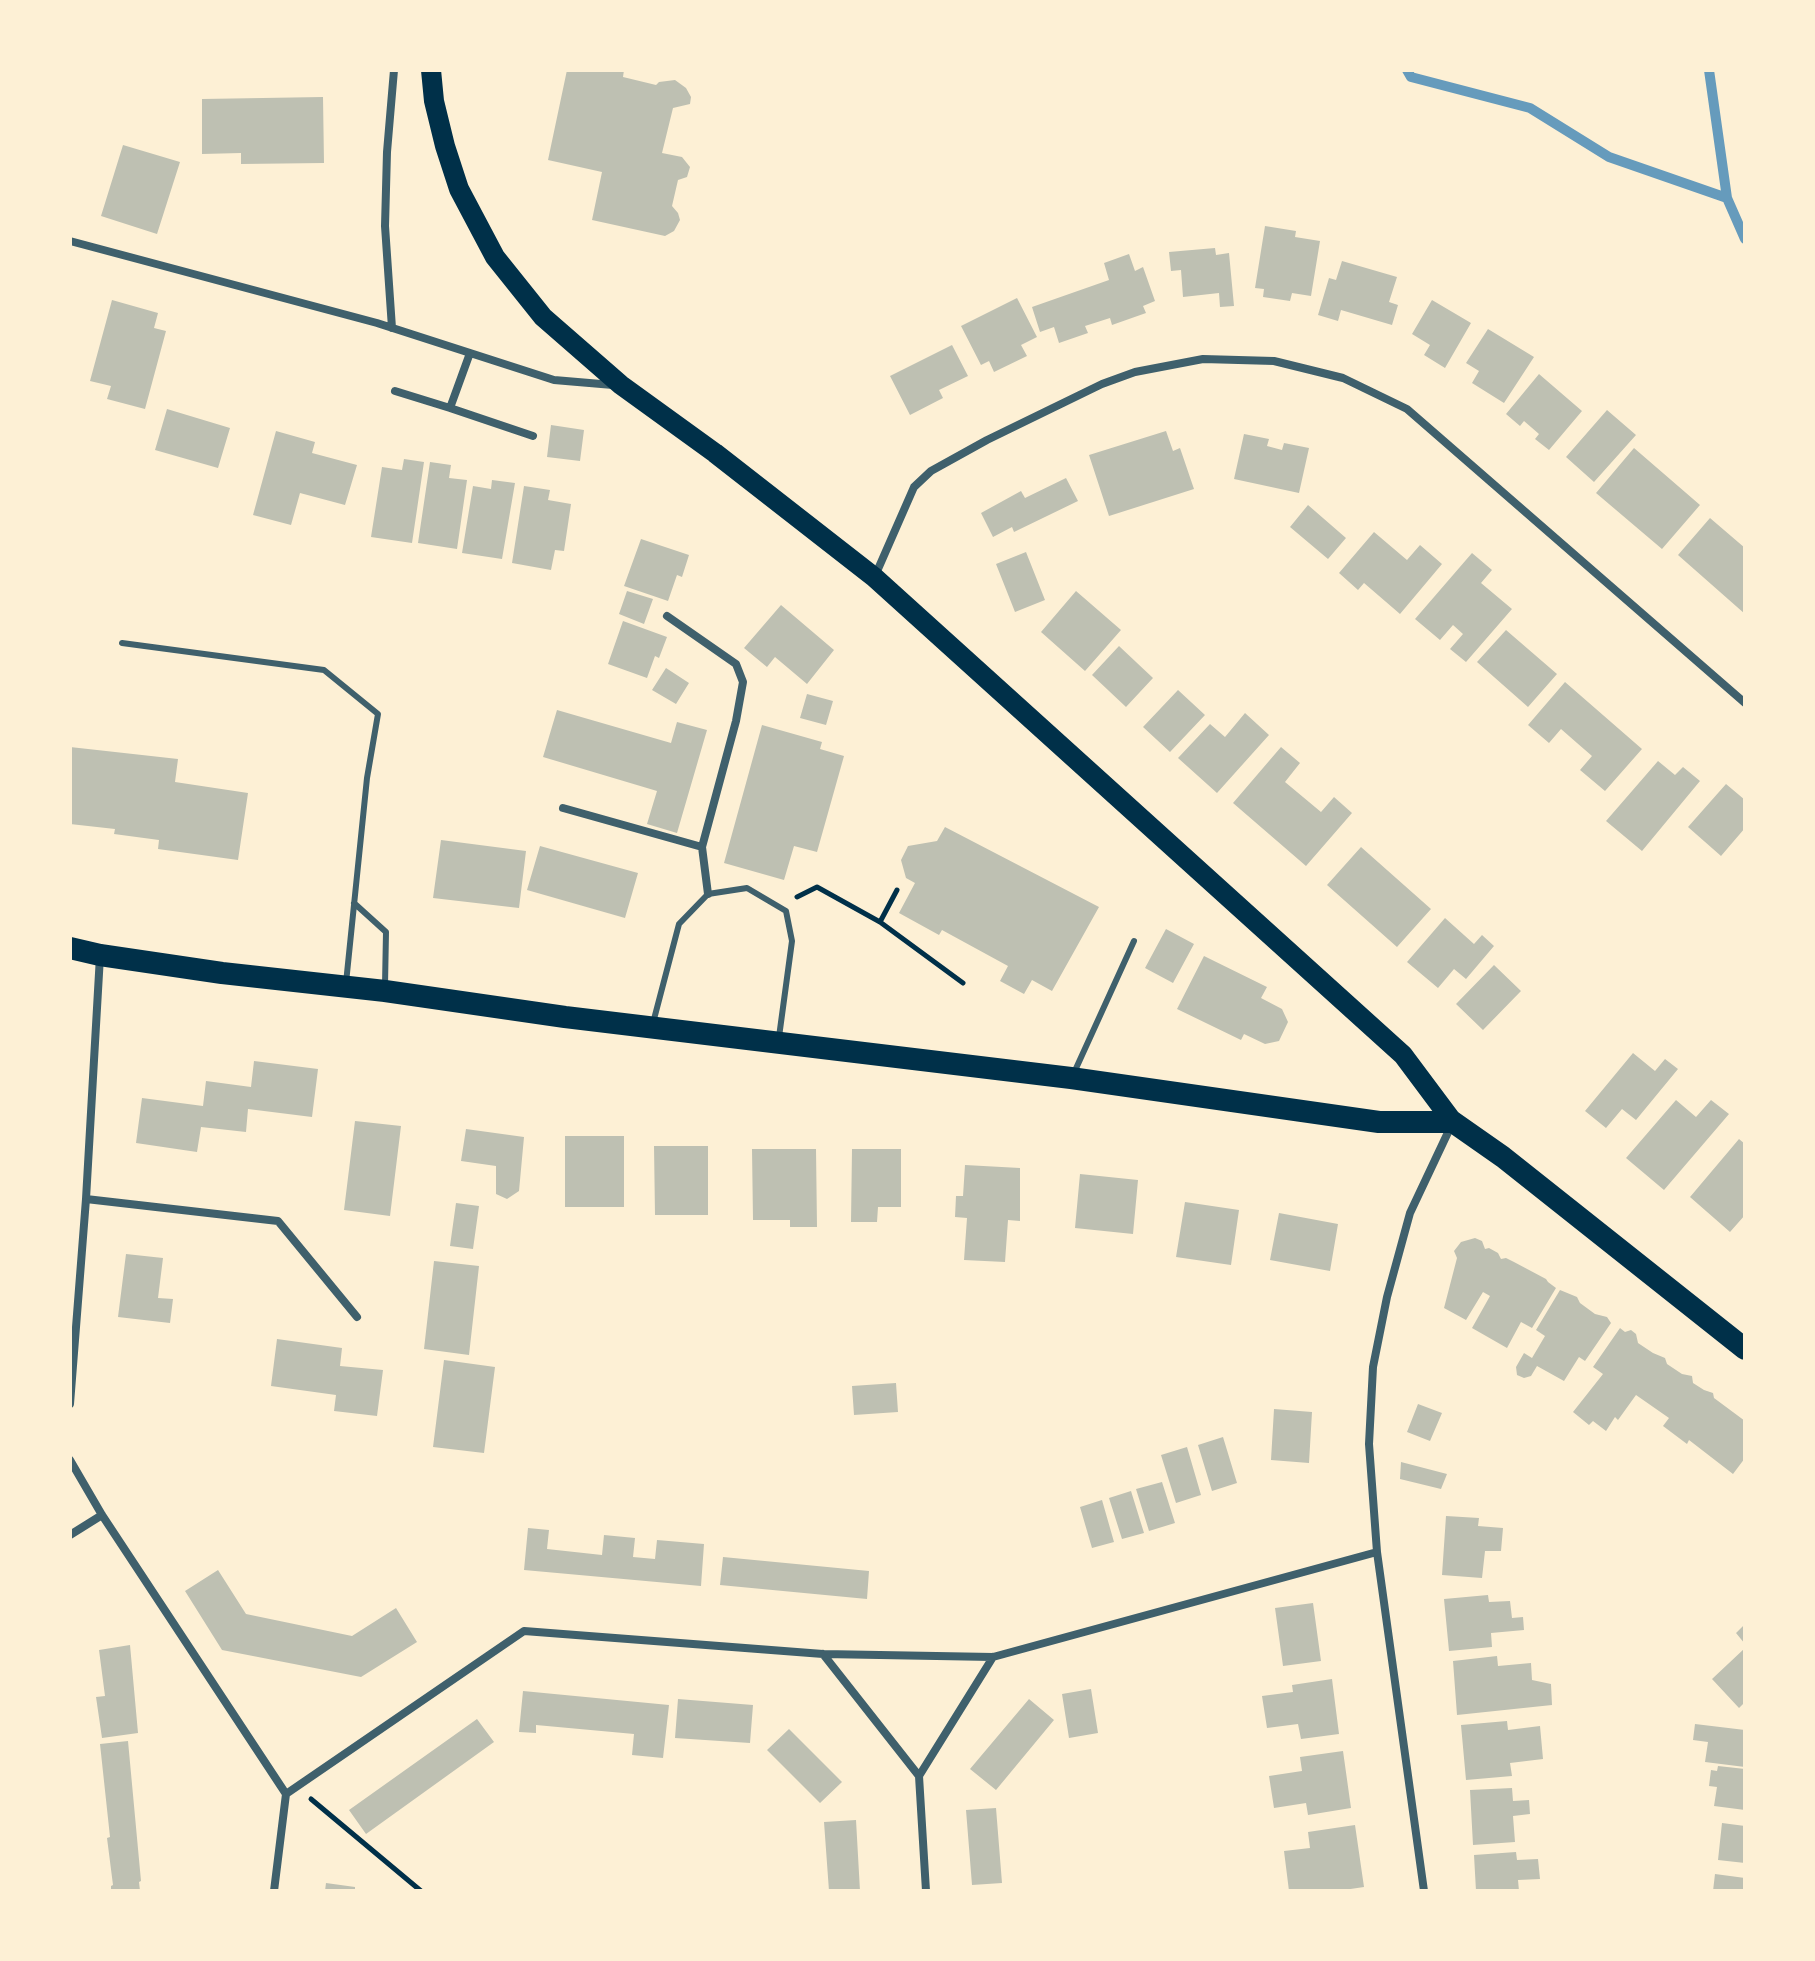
<!DOCTYPE html>
<style>
body{margin:0}
#map{position:relative;width:1815px;height:1961px;overflow:hidden;background:#fdf0d5;font-family:"Crimson Pro",serif}
canvas{display:block}
.frame{position:absolute;inset:0;border:72px solid #fdf0d5;pointer-events:none}
</style>
<div id="map">
<canvas width="1815" height="1961"></canvas>
<div class="frame"></div>
</div>
<script>
const ctx = document.querySelector('canvas').getContext('2d');
ctx.lineJoin = 'round';
function poly(rows) {
  const path = new Path2D();
  for (const r of rows) {
    path.moveTo(r[0], r[1]);
    for (let i = 2; i < r.length; i += 2) path.lineTo(r[i], r[i + 1]);
  }
  return path;
}
function stroke(path, color, width, dash) {
  ctx.strokeStyle = color;
  ctx.lineWidth = width;
  ctx.lineCap = dash ? 'butt' : 'round';
  ctx.setLineDash(dash || []);
  ctx.stroke(path);
}
function fillPath(path, color) {
  ctx.fillStyle = color;
  ctx.fill(path, 'evenodd');
}
stroke(poly([
 [1407,70,1411,77,1530,108,1609,157,1727,198,1745,239],
 [1709,70,1727,198]
]), '#669bbc', 10);
fillPath(poly([
 [567,70,624,70,623,77,656,85,659,82,675,80,686,88,691,97,690,104,673,108,662,153,682,157,690,167,687,177,678,180,672,206,678,213,680,220,674,231,665,236,592,220,602,172,548,160],
 [323,97,324,163,241,164,241,153,202,154,202,99],
 [123,145,180,162,157,234,101,216],
 [1265,226,1296,231,1295,237,1320,241,1311,296,1292,293,1290,301,1263,297,1264,289,1255,288],
 [1215,248,1216,255,1229,253,1234,306,1220,307,1219,293,1183,297,1181,270,1171,271,1169,252],
 [1129,254,1135,271,1143,267,1155,301,1143,306,1146,313,1112,325,1110,318,1085,326,1088,333,1059,343,1054,327,1040,332,1032,307,1109,280,1104,263],
 [1342,261,1397,277,1389,302,1398,305,1392,325,1341,310,1338,321,1318,315,1329,278,1336,280],
 [1017,298,1037,337,1021,345,1027,356,994,372,989,361,981,365,961,326],
 [112,300,158,313,154,328,166,331,145,409,107,399,111,386,90,381],
 [1432,300,1471,323,1445,368,1424,355,1430,345,1412,334],
 [1488,329,1534,357,1504,403,1472,383,1479,371,1466,363],
 [952,345,968,376,939,390,943,398,910,415,890,376],
 [1539,374,1582,411,1549,450,1535,439,1539,434,1524,421,1520,426,1506,414],
 [167,409,230,428,218,468,155,450],
 [1607,410,1636,435,1594,482,1566,457],
 [551,425,584,430,580,461,547,457],
 [276,431,315,442,312,453,357,465,345,505,300,493,291,525,253,515],
 [1166,431,1173,451,1180,448,1194,489,1109,516,1089,455],
 [1244,434,1269,439,1267,446,1282,450,1284,443,1309,448,1299,493,1234,479],
 [1634,448,1700,505,1662,549,1596,493],
 [404,459,424,462,412,543,371,537,382,467,402,470],
 [430,462,451,465,449,478,467,480,457,549,418,543],
 [1066,478,1078,501,1014,532,1012,527,993,537,981,513,1021,491,1025,498],
 [492,480,515,483,502,559,462,553,473,486,491,489],
 [524,486,550,490,548,500,571,504,564,551,555,550,551,570,512,563],
 [1308,505,1346,538,1328,559,1290,527],
 [1710,518,1745,548,1745,614,1678,555],
 [1374,532,1407,560,1420,545,1442,564,1400,614,1364,583,1358,590,1339,573],
 [641,539,689,555,682,577,677,575,668,601,624,586],
 [1026,552,1045,600,1015,612,996,564],
 [1472,553,1492,570,1481,583,1512,609,1466,662,1450,649,1463,634,1453,625,1440,640,1415,619],
 [627,591,653,599,644,624,619,614],
 [1076,591,1121,630,1085,671,1041,632],
 [781,605,834,650,807,684,775,657,767,667,744,648],
 [623,621,667,637,659,658,655,656,647,678,608,664],
 [1506,630,1557,674,1528,707,1477,662],
 [1119,646,1153,678,1126,707,1092,675],
 [666,668,689,683,676,704,652,690],
 [1565,682,1642,749,1605,791,1580,770,1592,756,1577,743,1561,729,1549,743,1528,725],
 [1178,690,1205,715,1170,752,1143,727],
 [807,694,833,701,826,725,800,718],
 [557,710,671,743,677,722,707,730,677,833,647,824,657,791,543,757],
 [1245,713,1269,735,1217,793,1178,758,1210,724,1225,737],
 [762,725,822,742,820,749,844,756,817,852,794,846,784,880,724,863],
 [70,747,178,759,175,782,248,793,238,860,158,849,159,840,114,834,115,829,70,824],
 [1281,747,1300,763,1285,782,1321,812,1334,797,1352,813,1306,866,1233,803],
 [1658,761,1675,775,1683,767,1700,781,1642,851,1606,821],
 [1726,784,1745,800,1745,828,1721,856,1688,827],
 [945,827,1099,907,1052,991,1032,980,1024,994,1000,981,1008,966,942,930,939,935,899,913,915,883,906,878,901,860,908,846,937,841],
 [441,840,526,851,519,908,433,898],
 [540,846,638,873,625,918,527,890],
 [1361,847,1431,909,1397,947,1327,885],
 [1445,918,1474,944,1482,935,1494,946,1466,979,1454,969,1438,988,1407,962],
 [1166,929,1194,944,1173,983,1145,968],
 [1204,956,1267,987,1261,998,1282,1009,1288,1022,1279,1041,1265,1044,1244,1034,1241,1040,1177,1009],
 [1494,965,1521,991,1483,1030,1456,1004],
 [1633,1053,1655,1071,1665,1059,1678,1069,1636,1120,1622,1109,1606,1128,1585,1111],
 [254,1061,318,1069,312,1117,248,1109,246,1132,201,1127,197,1152,136,1143,142,1098,203,1106,206,1081,251,1087],
 [1676,1100,1696,1117,1711,1100,1729,1114,1664,1190,1626,1158],
 [355,1121,401,1126,390,1216,344,1210],
 [466,1129,524,1137,519,1191,507,1199,496,1194,496,1166,461,1161],
 [565,1136,624,1136,624,1207,565,1207],
 [1739,1139,1745,1144,1745,1215,1730,1232,1690,1197],
 [654,1146,708,1146,708,1215,655,1215],
 [752,1149,816,1149,817,1227,790,1227,790,1220,753,1220],
 [852,1149,901,1149,901,1207,878,1207,877,1222,851,1222],
 [965,1165,1020,1168,1020,1221,1008,1220,1005,1262,964,1260,967,1218,955,1217,956,1196,963,1196],
 [1080,1174,1138,1180,1133,1234,1075,1228],
 [1185,1202,1239,1210,1231,1265,1176,1257],
 [456,1203,479,1206,473,1249,450,1246],
 [1279,1213,1338,1224,1330,1271,1270,1260],
 [1475,1238,1482,1241,1485,1249,1489,1248,1498,1253,1501,1259,1506,1258,1514,1262,1546,1279,1548,1282,1556,1288,1532,1328,1521,1322,1507,1348,1472,1328,1490,1296,1483,1292,1466,1320,1444,1308,1457,1258,1454,1251,1461,1242],
 [126,1254,163,1258,158,1298,173,1299,170,1323,118,1317],
 [434,1261,479,1266,469,1355,424,1349],
 [1560,1290,1577,1297,1580,1303,1595,1314,1607,1317,1611,1323,1585,1361,1579,1357,1564,1381,1537,1366,1531,1376,1524,1378,1517,1375,1516,1367,1524,1353,1532,1358,1545,1336,1536,1330],
 [1620,1328,1625,1332,1631,1330,1636,1334,1638,1343,1653,1353,1665,1358,1667,1364,1682,1374,1692,1376,1693,1383,1704,1390,1713,1393,1714,1398,1745,1421,1745,1458,1733,1474,1689,1440,1687,1444,1663,1426,1669,1418,1636,1395,1618,1420,1615,1417,1606,1431,1593,1421,1589,1425,1573,1412,1603,1374,1593,1367],
 [277,1339,342,1348,340,1366,383,1370,377,1416,334,1411,336,1395,271,1386],
 [444,1360,495,1367,484,1453,433,1447],
 [896,1383,898,1412,854,1415,852,1386],
 [1418,1404,1442,1413,1430,1441,1407,1432],
 [1274,1409,1312,1412,1309,1463,1271,1460],
 [1223,1437,1237,1483,1212,1491,1198,1445],
 [1187,1447,1201,1495,1176,1503,1161,1455],
 [1401,1462,1447,1474,1441,1489,1400,1479],
 [1162,1482,1175,1523,1149,1531,1136,1489],
 [1131,1491,1144,1533,1122,1539,1109,1498],
 [1102,1500,1114,1542,1092,1548,1080,1507],
 [1446,1516,1479,1518,1478,1526,1503,1528,1501,1551,1485,1551,1482,1578,1442,1575],
 [528,1528,549,1530,547,1549,602,1555,604,1535,635,1538,633,1557,655,1559,657,1540,704,1544,701,1586,524,1570],
 [723,1557,869,1571,867,1599,720,1585],
 [218,1570,246,1614,352,1636,396,1608,417,1642,361,1677,222,1650,185,1591],
 [1488,1595,1489,1602,1510,1601,1512,1618,1523,1617,1524,1630,1491,1633,1492,1647,1449,1651,1444,1599],
 [1313,1603,1321,1661,1283,1666,1275,1608],
 [1745,1624,1745,1644,1736,1633],
 [130,1645,138,1733,102,1738,96,1697,105,1696,99,1650],
 [1745,1648,1745,1702,1739,1708,1712,1679],
 [1497,1656,1498,1666,1531,1663,1532,1680,1551,1684,1552,1705,1457,1715,1453,1661],
 [1332,1679,1339,1734,1301,1739,1298,1724,1267,1728,1262,1696,1293,1692,1292,1685],
 [1091,1689,1098,1733,1069,1738,1062,1694],
 [523,1691,669,1705,663,1758,632,1755,634,1734,536,1725,536,1733,519,1732],
 [678,1699,753,1705,750,1743,675,1738],
 [1029,1699,1054,1720,996,1790,970,1769],
 [477,1719,494,1742,366,1834,349,1810],
 [1507,1721,1508,1730,1540,1726,1543,1759,1510,1763,1512,1776,1466,1780,1461,1725],
 [1695,1724,1745,1730,1745,1767,1705,1762,1708,1742,1693,1740],
 [789,1729,842,1782,820,1803,767,1750],
 [128,1741,141,1881,139,1882,140,1891,111,1891,111,1886,113,1885,107,1838,110,1837,100,1744],
 [1343,1751,1351,1808,1308,1815,1306,1803,1274,1808,1269,1776,1302,1771,1300,1757],
 [1718,1766,1745,1769,1745,1810,1714,1806,1717,1787,1709,1786,1711,1770,1717,1771],
 [1512,1788,1513,1801,1529,1800,1530,1814,1513,1816,1515,1842,1473,1845,1470,1790],
 [996,1808,1002,1883,972,1885,966,1810],
 [856,1820,860,1891,829,1891,824,1822],
 [1722,1823,1745,1826,1745,1863,1718,1860],
 [1355,1825,1364,1887,1337,1891,1289,1891,1284,1851,1310,1848,1308,1832],
 [1516,1852,1517,1860,1538,1859,1540,1879,1518,1880,1519,1891,1476,1891,1474,1855],
 [1715,1874,1745,1878,1745,1891,1713,1891],
 [326,1883,355,1887,355,1891,325,1891]
]), '#bec0b2');
stroke(poly([
 [797,897,817,887,880,922,963,983],
 [880,922,897,890],
 [311,1799,421,1891]
]), '#003049', 5);
stroke(poly([
 [122,643,324,670,378,714,367,778,346,983],
 [354,903,386,932,385,985],
 [653,1023,679,924,708,894,747,888,786,911,792,941,779,1037],
 [1073,1075,1134,941]
]), '#3f606c', 6);
stroke(poly([
 [70,241,377,323,554,380,613,385],
 [392,328,385,226,387,152,394,70],
 [470,353,450,408,533,436],
 [395,391,450,408],
 [875,576,914,487,931,471,987,440,1102,384,1135,372,1203,359,1274,361,1343,378,1407,409,1745,703],
 [667,616,736,664,743,682,736,721,702,847,708,894],
 [563,808,702,847],
 [86,1199,278,1221,357,1317],
 [70,1404,86,1199,100,956],
 [70,1460,102,1515,286,1794,274,1891],
 [70,1535,102,1515],
 [823,1654,919,1776],
 [286,1794,524,1631,823,1654,993,1657,1377,1552],
 [926,1891,919,1776,993,1657],
 [1424,1891,1377,1552,1369,1444,1373,1367,1387,1297,1410,1213,1451,1126]
]), '#3f606c', 8);
stroke(poly([
 [431,70,434,101,445,146,459,189,495,257,543,317,621,385,715,453,874,577,1403,1055,1453,1122]
]), '#003049', 20);
stroke(poly([
 [70,948,100,955,222,973,385,991,565,1017,1071,1078,1379,1122,1453,1122,1503,1157,1745,1349]
]), '#003049', 22);
</script>
